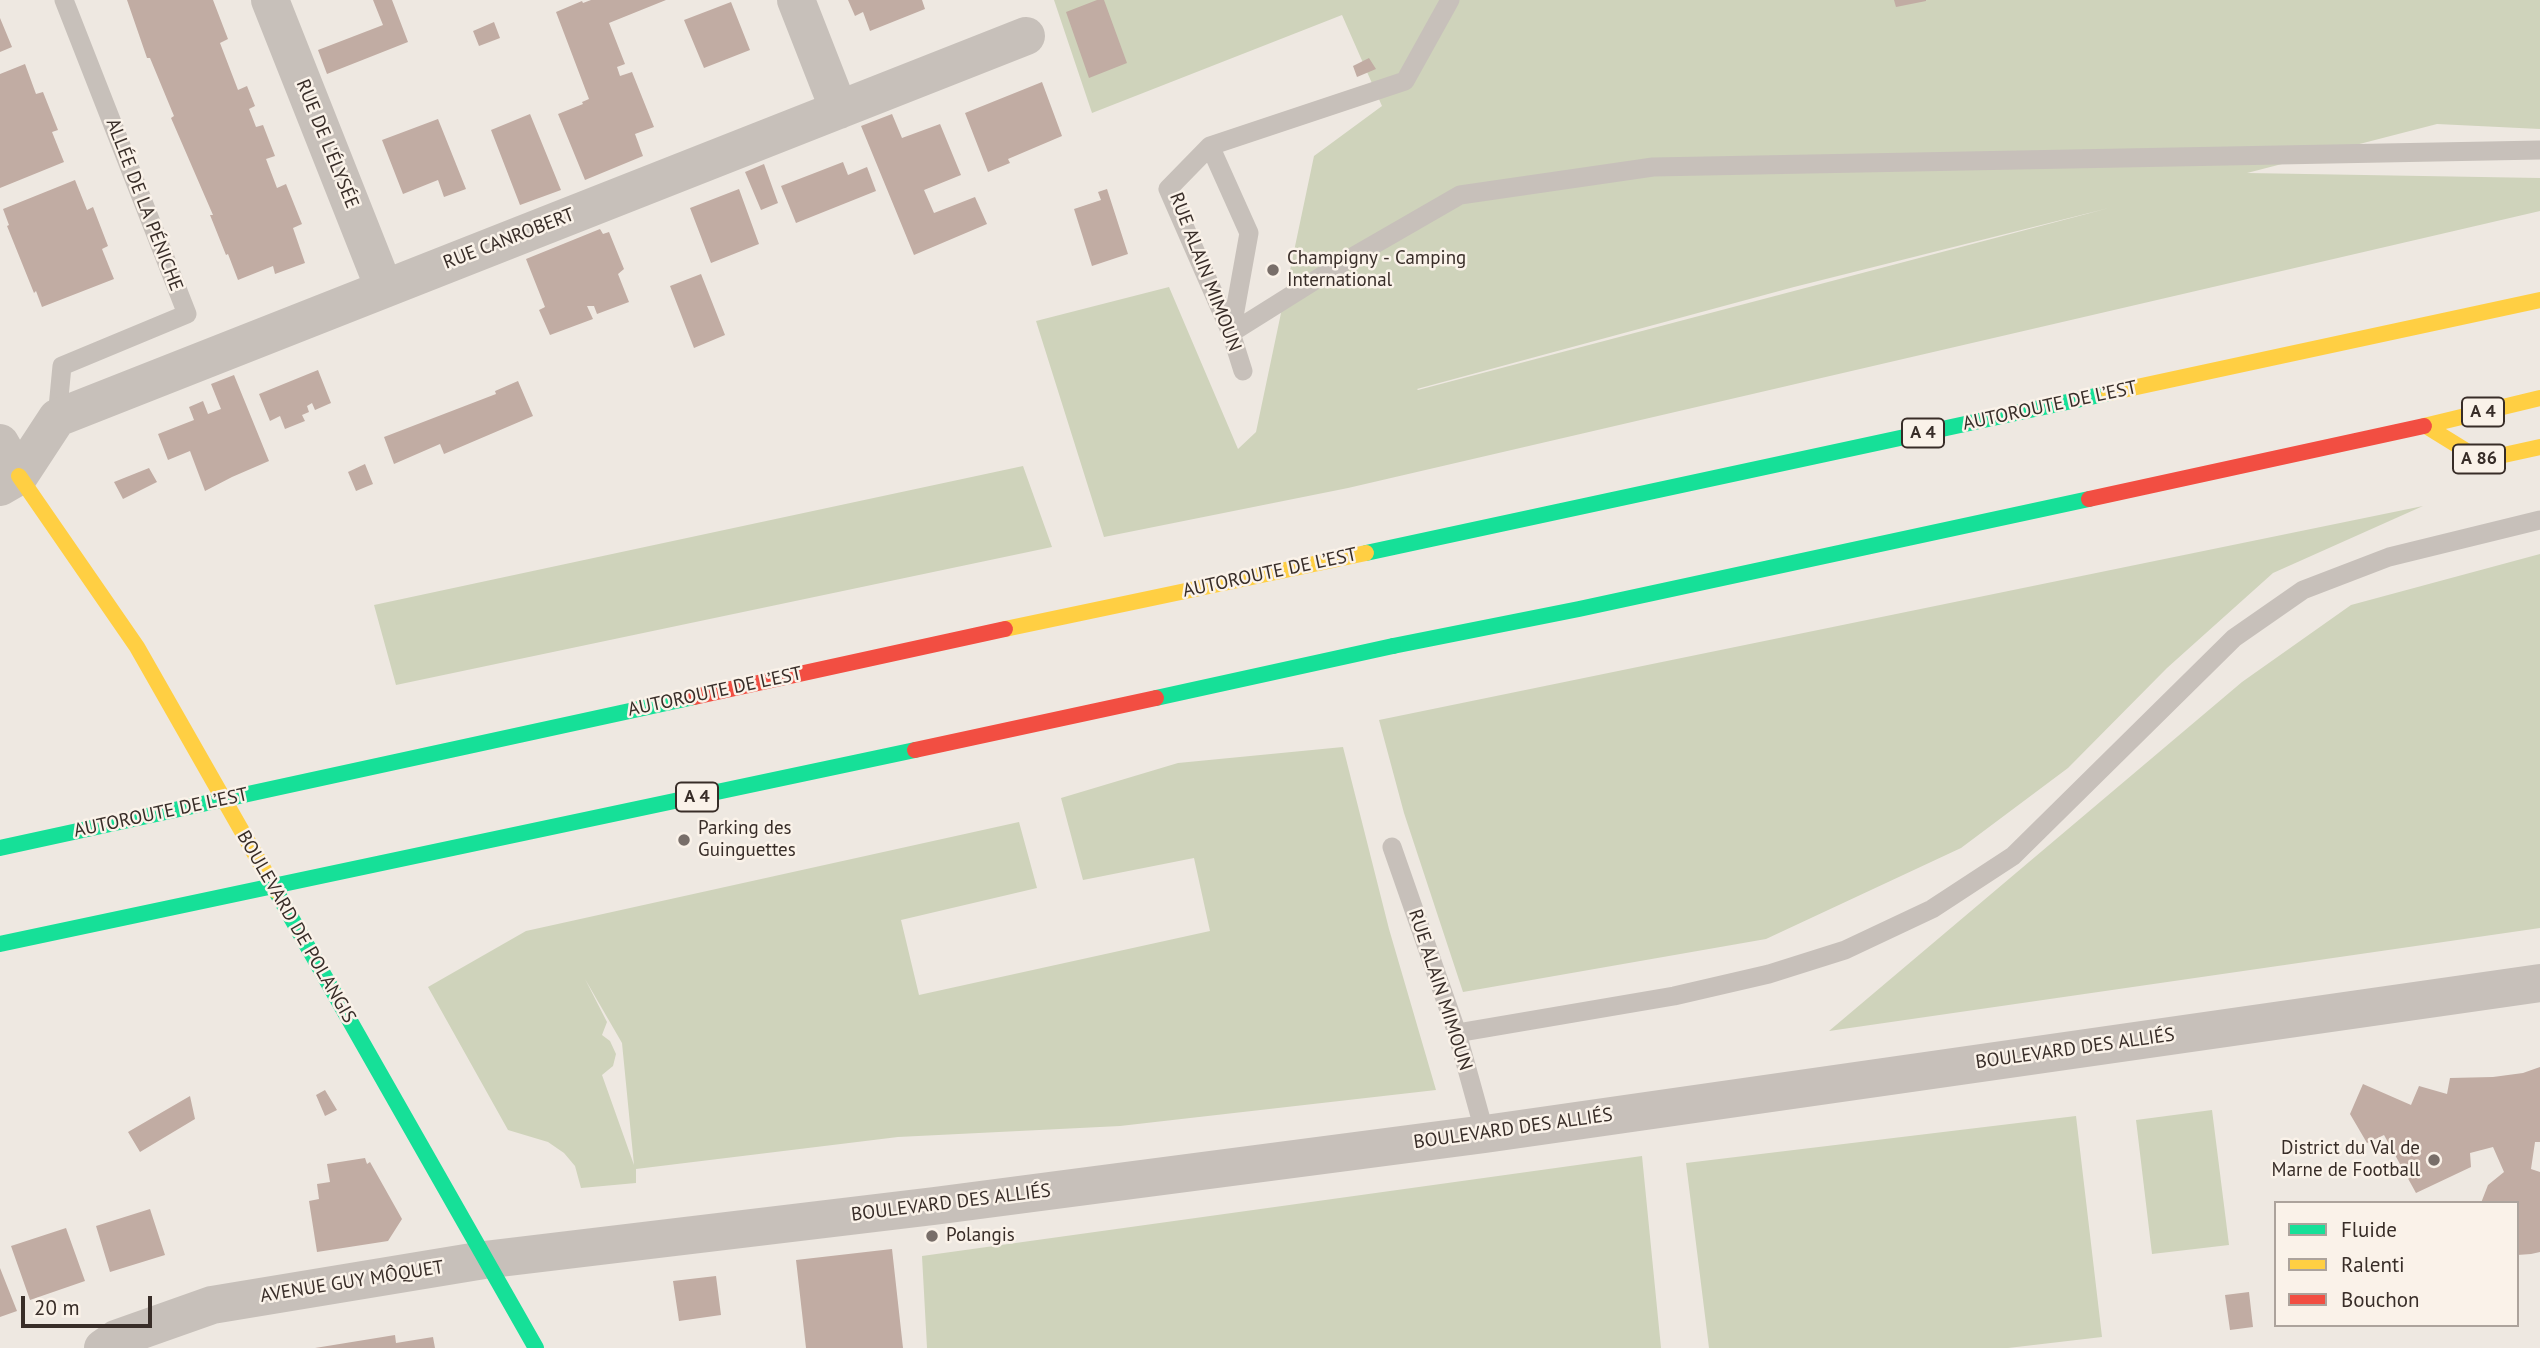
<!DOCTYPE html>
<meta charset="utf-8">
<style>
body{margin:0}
#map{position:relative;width:2540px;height:1348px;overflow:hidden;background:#eee8e1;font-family:"PT Sans",sans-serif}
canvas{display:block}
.legend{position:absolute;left:2274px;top:1201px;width:245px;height:126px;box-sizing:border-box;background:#faf2e9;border:2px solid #aca39c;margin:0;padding:9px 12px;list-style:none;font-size:21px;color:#382d28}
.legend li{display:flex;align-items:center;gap:14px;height:35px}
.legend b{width:35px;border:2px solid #aca39c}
.scale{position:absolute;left:21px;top:1296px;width:131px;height:32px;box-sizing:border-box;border:4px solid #382d28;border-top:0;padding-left:9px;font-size:21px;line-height:24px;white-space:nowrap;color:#382d28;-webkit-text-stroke:5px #faf2e9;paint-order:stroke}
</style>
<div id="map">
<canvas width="2540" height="1348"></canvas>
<ul class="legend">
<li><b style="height:9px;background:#16e098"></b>Fluide</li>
<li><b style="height:9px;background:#ffcf43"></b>Ralenti</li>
<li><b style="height:9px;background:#f24e42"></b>Bouchon</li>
</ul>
<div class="scale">20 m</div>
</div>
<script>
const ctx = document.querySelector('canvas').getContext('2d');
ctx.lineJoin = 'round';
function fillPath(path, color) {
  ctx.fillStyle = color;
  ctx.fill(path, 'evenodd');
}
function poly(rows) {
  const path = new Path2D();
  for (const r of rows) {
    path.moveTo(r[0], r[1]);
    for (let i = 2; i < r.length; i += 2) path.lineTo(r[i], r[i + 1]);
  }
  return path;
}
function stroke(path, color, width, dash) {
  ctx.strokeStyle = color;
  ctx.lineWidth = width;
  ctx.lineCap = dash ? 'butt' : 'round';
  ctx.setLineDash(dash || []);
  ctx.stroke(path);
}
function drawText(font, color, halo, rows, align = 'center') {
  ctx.font = font + ' "PT Sans",sans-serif';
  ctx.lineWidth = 5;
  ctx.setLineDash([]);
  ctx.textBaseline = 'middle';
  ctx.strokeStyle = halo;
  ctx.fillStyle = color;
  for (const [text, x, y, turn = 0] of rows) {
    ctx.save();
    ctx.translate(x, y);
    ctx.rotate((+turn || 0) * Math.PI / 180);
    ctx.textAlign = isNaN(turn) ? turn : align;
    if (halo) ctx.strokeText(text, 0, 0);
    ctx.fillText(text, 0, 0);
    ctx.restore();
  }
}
fillPath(poly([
 [1054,0,2540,0,2540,129,2437,124,2247,173,2540,178,2540,211,1348,488,1104,537,1036,321,1169,287,1238,449,1256,432,1314,156,1382,106,1342,15,1092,113],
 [2109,208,1418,390,1417,389,1794,287],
 [1023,466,1052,547,396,685,374,605],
 [2423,506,2273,573,2167,668,2068,768,1961,848,1766,939,1463,992,1404,813,1379,720],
 [2540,554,2540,928,1829,1031,2242,682,2351,605],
 [1343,747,1389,929,1436,1090,1120,1126,898,1137,636,1169,636,1183,581,1188,575,1166,564,1153,548,1142,508,1130,428,987,526,931,1019,822,1037,888,901,920,919,995,1210,931,1194,858,1083,880,1061,798,1178,763],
 [585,979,622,1043,634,1165,602,1075,613,1066,616,1054,610,1041,602,1035,607,1022],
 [2212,1110,2229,1245,2152,1254,2136,1120],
 [2076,1116,2102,1337,2008,1348,1709,1348,1686,1163],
 [1642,1156,1661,1348,927,1348,922,1256]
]), '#cfd3bb');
fillPath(poly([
 [127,0,213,0,228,39,220,43,238,90,247,86,255,106,249,109,256,127,263,125,275,156,266,159,277,188,286,184,302,224,293,228,305,263,275,274,273,266,238,280,228,254,226,255,210,215,213,215,171,118,174,116,150,58,147,58],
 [373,0,392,0,408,42,327,74,318,50,383,25],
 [591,0,666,0,609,23,625,64,617,67,620,76,632,72,654,127,635,134,643,156,585,180,558,114,583,104,582,102,589,99,556,12,582,1,583,3],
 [848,0,922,0,925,9,870,31,863,12,855,16],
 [1097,0,1104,0,1127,63,1089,78,1066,12],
 [1894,0,1926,0,1926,1,1896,7],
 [731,2,750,50,704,68,684,20],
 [0,18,12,47,0,52],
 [494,22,500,38,479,46,473,31],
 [1369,58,1376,69,1357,77,1353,66],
 [25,64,36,94,43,92,58,130,52,132,64,162,0,188,0,74],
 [1042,82,1062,136,1008,159,1010,163,988,172,965,113],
 [530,114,561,190,520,205,491,130],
 [892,114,902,138,940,124,961,175,924,190,934,213,975,197,987,224,914,255,861,126],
 [438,119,466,189,444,197,438,180,403,194,382,140],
 [843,162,848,175,867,167,876,191,796,223,781,186],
 [764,164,778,203,761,210,745,172],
 [75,180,87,210,93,207,108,246,102,249,114,279,42,307,36,291,34,293,7,226,9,225,3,209],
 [739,189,759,244,711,263,690,208],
 [1107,189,1128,254,1092,266,1074,209,1101,200,1098,192],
 [600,229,603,234,609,232,624,269,618,274,629,302,597,314,594,306,587,306,593,319,550,335,539,310,545,307,526,259],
 [701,274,725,335,694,348,670,286],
 [318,370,331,403,315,410,312,403,307,406,309,412,302,415,305,421,285,429,280,416,270,421,259,394],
 [234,375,269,461,232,477,205,491,190,451,168,460,158,434,194,420,189,407,203,401,208,414,221,409,211,384],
 [518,381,533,416,444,454,440,444,394,464,384,437,496,394,495,391],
 [365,464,373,484,356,491,348,472],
 [149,468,157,482,123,499,114,482],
 [2540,1067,2540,1142,2535,1142,2531,1169,2540,1172,2540,1252,2531,1254,2517,1255,2517,1203,2481,1203,2488,1185,2504,1172,2493,1147,2470,1153,2471,1167,2416,1193,2384,1135,2367,1143,2350,1114,2363,1084,2411,1105,2419,1086,2447,1094,2450,1078,2493,1077,2523,1073],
 [325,1090,337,1110,325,1116,316,1095],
 [190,1096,195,1119,140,1152,128,1132],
 [365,1158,367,1164,370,1162,402,1219,388,1241,317,1252,309,1201,319,1199,317,1184,330,1182,327,1164],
 [150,1209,165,1255,110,1272,96,1226],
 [66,1228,85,1281,30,1300,11,1246],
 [892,1249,903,1348,806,1348,796,1260],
 [0,1268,17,1311,0,1317],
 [716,1276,721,1315,679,1321,673,1281],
 [2249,1292,2253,1327,2230,1330,2225,1295],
 [395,1335,396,1343,433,1337,435,1348,315,1348]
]), '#c1aca3');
stroke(poly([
 [1210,146,1249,233,1231,333],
 [1231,333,1349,259,1460,195,1653,167,2540,150],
 [1243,371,1231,333,1168,189,1210,146,1405,81,1450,0],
 [57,418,62,366,187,314,64,0],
 [1392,847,1457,1033,1485,1134],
 [1457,1033,1674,996,1769,974,1845,950,1932,909,2013,856,2234,638,2303,590,2389,557,2540,520]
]), '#c7c0ba', 19);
stroke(poly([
 [270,0,384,288],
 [796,0,839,110],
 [0,443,19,476],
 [0,487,19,476,57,418,1026,36],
 [103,1348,116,1339,212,1305,484,1260,934,1206,1485,1134,2540,983]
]), '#c7c0ba', 38);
stroke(poly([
 [1366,553,2109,393],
 [1393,646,1579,609,2089,499],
 [276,891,536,1348]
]), '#16e098', 16);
stroke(poly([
 [2109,393,2540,300],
 [2424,426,2540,398],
 [2426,426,2481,460,2540,447],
 [19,476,137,647,276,891]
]), '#ffcf43', 16);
stroke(poly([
 [2089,499,2424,426]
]), '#f24e42', 16);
stroke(poly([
 [1156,698,1393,646],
 [0,848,694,697],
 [0,944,915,750]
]), '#16e098', 16);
stroke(poly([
 [1005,629,1366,553]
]), '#ffcf43', 16);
stroke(poly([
 [694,697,1005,629],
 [915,750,1156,698]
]), '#f24e42', 16);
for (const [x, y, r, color] of [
 [1273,270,7,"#786e69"],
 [684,840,7,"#786e69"],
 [2434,1160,7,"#786e69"],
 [932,1236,7,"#786e69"]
]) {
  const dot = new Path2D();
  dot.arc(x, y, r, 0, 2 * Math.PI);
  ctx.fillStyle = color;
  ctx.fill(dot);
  stroke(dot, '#faf2e9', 2.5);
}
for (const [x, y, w] of [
 [2483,412,42],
 [1923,433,42],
 [2479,459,52],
 [697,797,42]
]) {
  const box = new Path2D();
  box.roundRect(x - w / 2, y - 14.5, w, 29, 5);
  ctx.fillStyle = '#faf2e9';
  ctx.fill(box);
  stroke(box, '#382d28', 2);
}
drawText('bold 18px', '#382d28', null, [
 ["A 4",2483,412],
 ["A 4",1923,433],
 ["A 86",2479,459],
 ["A 4",697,797]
]);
drawText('19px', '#382d28', '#faf2e9', [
 ["RUE DE L'ÉLYSÉE",327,144,68],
 ["ALLÉE DE LA PÉNICHE",144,205,69],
 ["RUE CANROBERT",509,239,-21],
 ["RUE ALAIN MIMOUN",1205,272,69],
 ["AUTOROUTE DE L’EST",2050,406,-12],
 ["AUTOROUTE DE L’EST",1270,573,-12],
 ["AUTOROUTE DE L’EST",715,692,-12],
 ["AUTOROUTE DE L’EST",161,813,-12],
 ["BOULEVARD DE POLANGIS",296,927,60],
 ["RUE ALAIN MIMOUN",1440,990,72],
 ["BOULEVARD DES ALLIÉS",2075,1049,-8],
 ["BOULEVARD DES ALLIÉS",1513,1129,-8],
 ["BOULEVARD DES ALLIÉS",951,1203,-7],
 ["AVENUE GUY MÔQUET",352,1282,-9]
]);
drawText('19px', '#382d28', '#faf2e9', [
 ["Champigny - Camping",1287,259],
 ["International",1287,281],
 ["Parking des",698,829],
 ["Guinguettes",698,851],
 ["District du Val de",2420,1149,"right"],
 ["Marne de Football",2420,1171,"right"],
 ["Polangis",946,1236]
], 'left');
</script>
